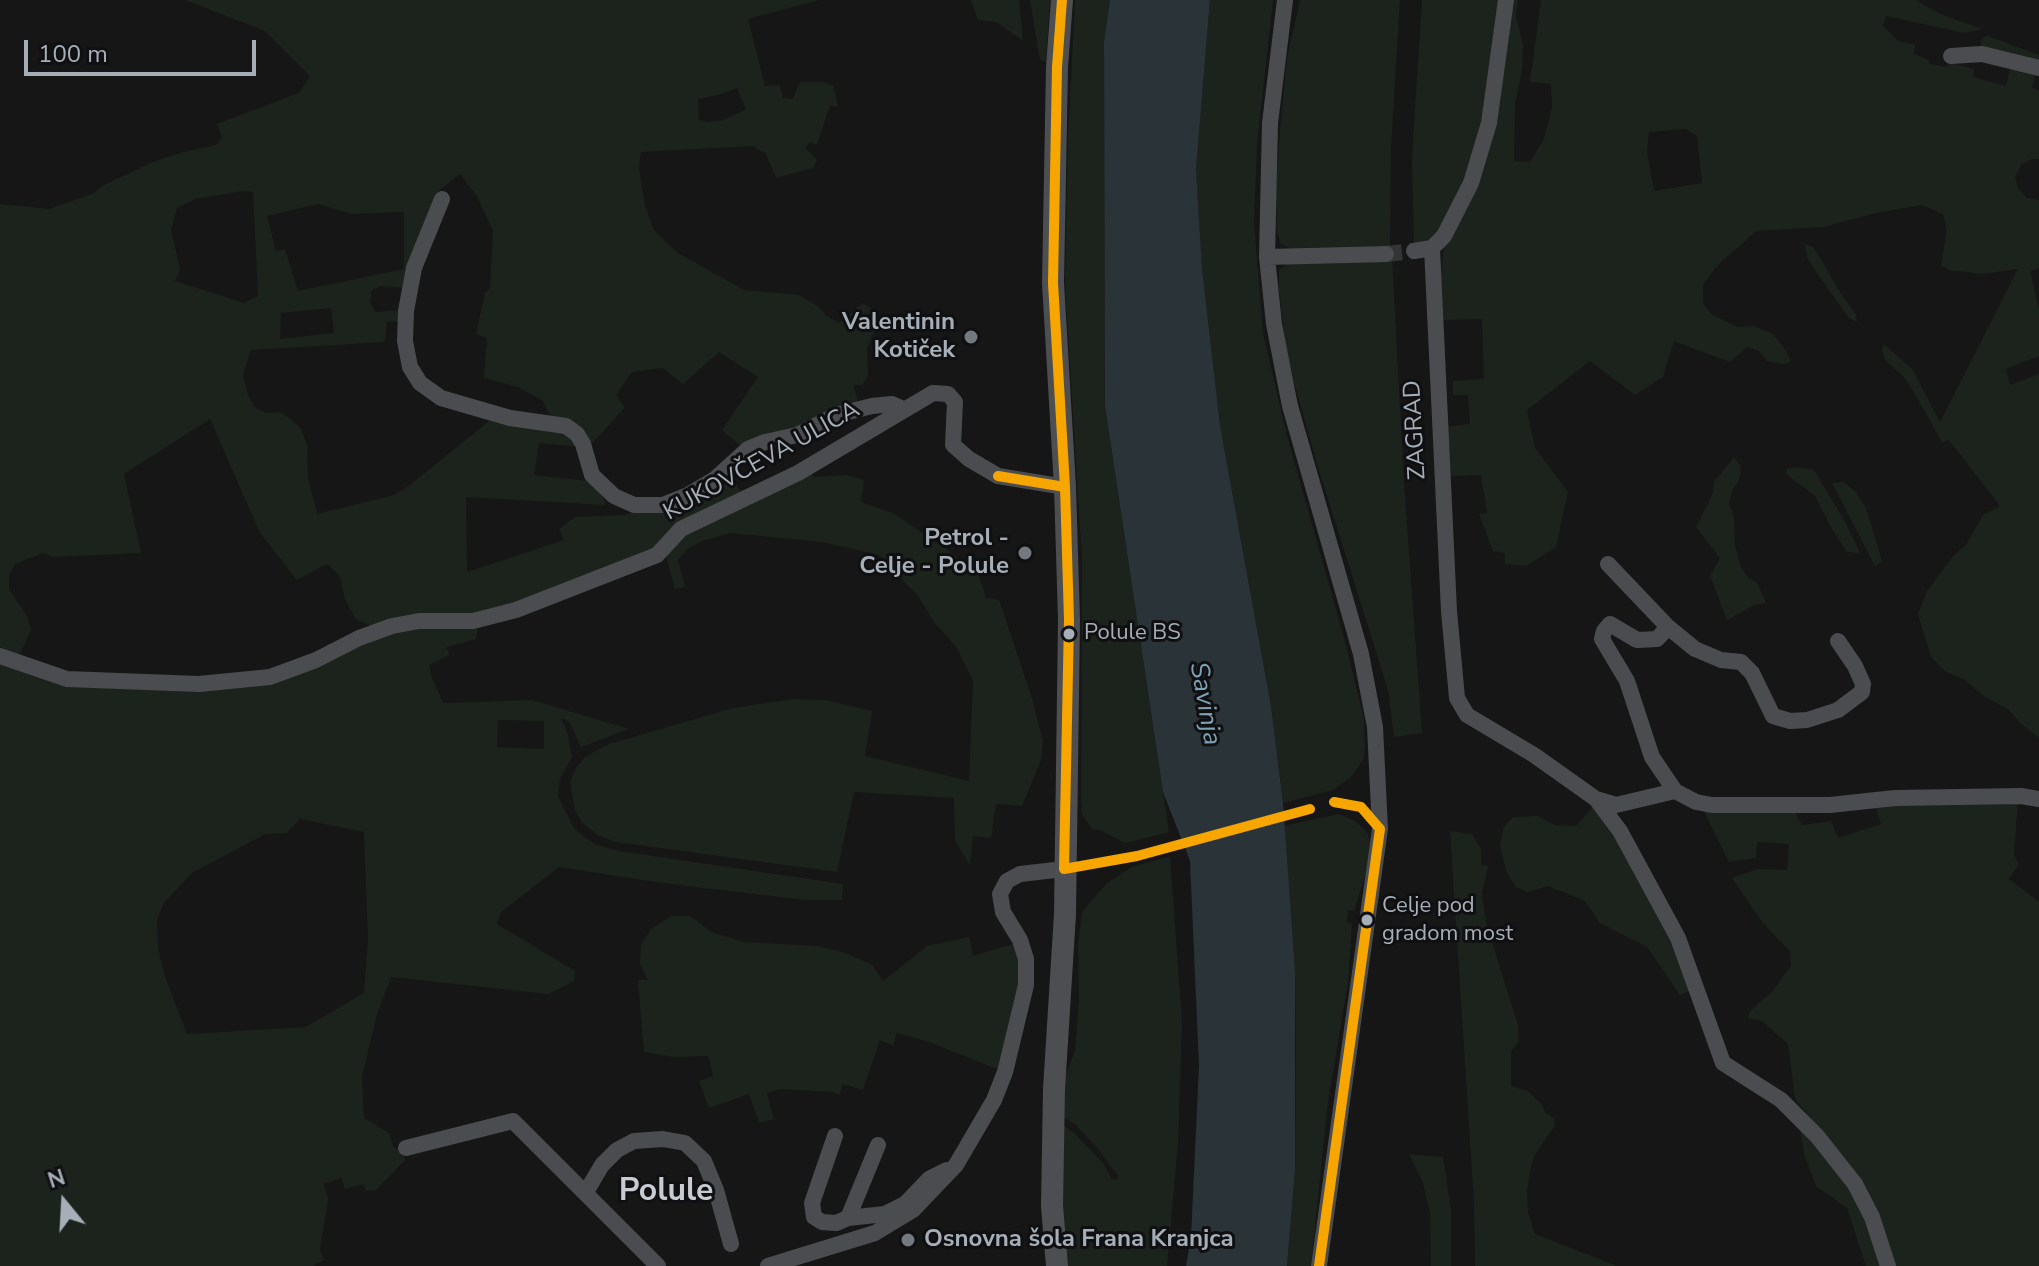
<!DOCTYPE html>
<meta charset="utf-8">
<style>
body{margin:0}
#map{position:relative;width:2039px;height:1266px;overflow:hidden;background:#161616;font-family:"Nunito Sans",sans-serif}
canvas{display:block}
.north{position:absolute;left:24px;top:1162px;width:80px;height:80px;-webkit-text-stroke:6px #101012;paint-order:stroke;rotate:342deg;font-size:22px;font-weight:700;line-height:32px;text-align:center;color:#a6aeb7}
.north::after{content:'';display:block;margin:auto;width:28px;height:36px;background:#a6aeb7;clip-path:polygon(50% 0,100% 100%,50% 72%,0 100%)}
.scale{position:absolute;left:24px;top:40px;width:232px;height:36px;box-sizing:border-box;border:4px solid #a6aeb7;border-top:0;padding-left:10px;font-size:24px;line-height:28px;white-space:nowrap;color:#a6aeb7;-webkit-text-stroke:6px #101012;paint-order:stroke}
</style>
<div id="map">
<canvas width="2039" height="1266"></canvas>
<div class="north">N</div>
<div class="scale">100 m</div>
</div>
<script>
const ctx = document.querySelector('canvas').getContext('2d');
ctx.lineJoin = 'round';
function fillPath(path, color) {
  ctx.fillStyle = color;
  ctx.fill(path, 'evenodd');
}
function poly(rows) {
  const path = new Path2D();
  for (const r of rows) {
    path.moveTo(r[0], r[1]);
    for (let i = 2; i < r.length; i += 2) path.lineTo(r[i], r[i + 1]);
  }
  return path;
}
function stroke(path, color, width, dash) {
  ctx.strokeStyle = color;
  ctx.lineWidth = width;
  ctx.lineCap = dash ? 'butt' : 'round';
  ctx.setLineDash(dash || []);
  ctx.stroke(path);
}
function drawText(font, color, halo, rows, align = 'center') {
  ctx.font = font + ' "Nunito Sans",sans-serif';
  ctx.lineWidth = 6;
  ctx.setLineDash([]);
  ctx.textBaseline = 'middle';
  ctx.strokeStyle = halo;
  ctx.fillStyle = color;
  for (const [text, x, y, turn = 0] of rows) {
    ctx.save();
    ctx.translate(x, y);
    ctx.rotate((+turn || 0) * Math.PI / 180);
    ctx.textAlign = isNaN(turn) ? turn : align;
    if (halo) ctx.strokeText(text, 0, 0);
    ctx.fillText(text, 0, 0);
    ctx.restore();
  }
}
fillPath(poly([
 [185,0,819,0,748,19,765,86,779,85,783,98,792,99,800,82,824,82,834,87,838,107,830,105,817,145,810,142,805,148,817,160,813,168,776,178,766,154,753,146,641,152,639,168,645,206,654,230,676,252,744,290,799,295,819,307,827,316,839,323,863,303,871,308,874,332,867,348,868,376,862,385,853,385,859,404,742,447,722,430,758,377,719,352,683,384,663,368,632,372,616,395,625,407,589,447,552,420,543,401,518,387,484,378,487,338,476,334,485,293,490,288,493,231,477,196,460,174,436,193,408,288,381,286,372,290,370,302,375,312,404,310,402,322,387,321,385,342,251,350,243,375,247,392,254,407,266,413,281,412,300,427,307,444,308,478,317,514,394,495,410,485,494,417,562,429,580,447,539,443,534,475,589,481,602,491,605,505,466,497,467,572,564,540,559,529,575,517,623,515,709,491,731,475,741,492,651,552,568,585,468,618,374,628,356,619,345,600,340,576,327,564,297,580,260,533,210,419,124,474,141,553,53,557,43,553,15,564,9,576,9,589,28,618,31,630,19,656,0,647,0,204,49,209,92,194,104,185,153,162,183,152,216,145,222,138,217,124,299,93,310,76,265,31],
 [737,88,746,109,724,120,708,122,699,120,698,99,718,95],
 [243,191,253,192,258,296,244,303,175,281,180,270,171,229,177,208,195,199],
 [318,204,351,214,404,212,404,269,298,291,285,249,276,251,267,216],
 [331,308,334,333,280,339,281,313],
 [971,0,1019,0,1023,41,996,22,978,20],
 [1030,0,1050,0,1046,62,1040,60],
 [1075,0,1110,0,1104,42,1105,406,1169,832,1125,843,1100,830,1092,829,1082,814,1081,800,1082,559,1065,285,1068,140],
 [1210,0,1273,0,1257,145,1254,221,1263,333,1287,436,1343,634,1364,719,1365,747,1363,760,1351,777,1333,790,1283,803,1271,706,1220,425,1202,268,1196,169],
 [1300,0,1400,0,1391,147,1390,246,1290,248,1281,244,1277,233,1276,184,1280,131,1287,58],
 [1422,0,1500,0,1488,91,1471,169,1435,239,1414,247,1412,157],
 [1512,0,1518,0,1516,16,1523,44,1522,70,1515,104,1514,161,1530,162,1544,139,1552,107,1551,84,1530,82,1541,0,1916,0,1938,13,1982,29,1964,33,1886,16,1883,26,1898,41,1915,45,1914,54,1929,60,1929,64,1947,67,1948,62,1974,69,1973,77,2006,86,2010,68,1976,59,1983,37,1988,36,2039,55,2039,72,2036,72,2032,88,2039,91,2039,159,2031,159,2021,165,2015,177,2018,188,2027,198,2039,200,2039,268,2030,271,2039,310,2039,356,2006,369,2010,385,2039,374,2039,738,2021,724,2009,710,1985,697,1965,680,1945,671,1931,657,1918,614,1927,591,1954,555,1966,545,1983,515,2000,506,1949,440,1942,442,1915,394,1903,376,1885,360,1882,350,1884,344,1912,369,1940,422,2018,269,1983,274,1950,270,1941,265,1947,230,1943,214,1922,205,1876,213,1823,227,1756,231,1716,267,1703,285,1703,303,1711,314,1738,327,1753,326,1773,334,1787,352,1791,362,1783,364,1767,361,1758,350,1747,347,1730,362,1674,341,1663,377,1635,395,1590,361,1527,410,1535,448,1568,492,1556,547,1526,566,1505,564,1505,553,1493,551,1479,514,1487,513,1481,475,1447,476,1444,427,1470,424,1468,395,1453,395,1453,381,1484,379,1482,319,1440,320,1440,285,1444,246,1469,201],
 [1685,129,1697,136,1702,183,1654,191,1647,151,1649,132],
 [1805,244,1813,247,1818,254,1838,289,1856,315,1857,322,1849,318,1814,269,1807,257],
 [1392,257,1404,483,1422,733,1394,737,1388,690,1318,467,1294,382,1285,341,1279,289,1279,270,1287,264],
 [1734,457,1741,467,1739,481,1732,491,1729,503,1734,517,1735,545,1740,565,1748,578,1757,582,1766,603,1754,605,1727,620,1710,576,1720,558,1696,527,1713,493,1714,482],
 [1795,467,1814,470,1845,522,1860,553,1847,552,1833,531,1815,496,1786,474,1787,469],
 [810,472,814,477,847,475,864,480,861,502,893,513,952,553,979,576,986,598,999,600,1033,702,1043,741,1041,760,1022,806,996,804,991,838,973,836,970,865,955,841,954,798,854,792,837,872,616,842,599,836,582,823,575,810,570,782,576,768,585,757,609,744,733,708,793,699,825,700,872,711,865,756,969,781,973,681,957,648,934,622,919,597,879,555,822,542,731,533,702,541,686,550,678,560,685,587,675,589,666,555,688,532],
 [1844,482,1855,491,1866,508,1882,561,1875,566,1832,483],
 [478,626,476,639,447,647,449,655,429,665,432,678,443,703,532,700,629,729,581,747,569,721,561,718,568,735,572,757,560,779,558,796,574,828,586,838,597,845,619,851,843,884,842,900,806,900,662,883,559,867,501,912,497,924,575,971,574,981,549,994,391,977,377,1014,362,1077,364,1118,389,1133,393,1146,403,1154,405,1160,376,1190,366,1191,363,1184,345,1189,341,1178,324,1184,328,1199,320,1250,324,1260,313,1266,0,1266,0,661,38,676,237,683,406,628],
 [498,720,544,721,544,749,497,747],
 [300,819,364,832,368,939,364,993,306,1027,187,1034,164,974,158,947,157,921,163,904,192,873,265,834,287,833],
 [2018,800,2014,855,2019,864,2009,879,2039,902,2039,1266,1866,1266,1847,1208,1816,1186,1805,1157,1800,1131,1811,1118,1795,1099,1788,1044,1762,1021,1748,1018,1750,1011,1772,992,1791,966,1790,951,1762,922,1732,878,1757,869,1787,870,1789,844,1757,842,1756,858,1729,862,1704,811,1795,812,1802,825,1831,821,1838,838,1881,824,1875,805],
 [1594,806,1640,871,1692,989,1680,995,1647,947,1600,923,1585,901,1548,886,1527,892,1516,887,1506,871,1500,845,1504,827,1513,817,1538,816,1555,825,1576,826],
 [1339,814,1353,820,1362,827,1368,834,1370,843,1366,873,1354,911,1348,910,1347,922,1352,924,1348,983,1328,1101,1311,1266,1287,1266,1295,1170,1296,1047,1295,971,1283,826],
 [1450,831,1472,834,1481,849,1481,865,1488,866,1482,893,1486,923,1518,1025,1519,1041,1511,1051,1511,1086,1528,1091,1542,1105,1546,1114,1554,1118,1555,1126,1537,1151,1532,1162,1527,1191,1528,1212,1535,1234,1617,1266,1475,1266,1474,1202],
 [1170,856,1182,1022,1178,1143,1167,1266,1064,1266,1061,1124,1074,1133,1103,1163,1112,1179,1116,1180,1119,1177,1098,1149,1076,1125,1060,1115,1065,1077,1075,1051,1079,1000,1078,944,1082,912,1107,883,1132,867],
 [671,916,690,916,711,932,744,942,818,946,846,953,872,965,883,981,927,946,969,937,973,956,1013,944,1020,964,1018,985,997,1069,932,1043,897,1033,893,1046,880,1040,863,1090,843,1084,839,1095,833,1092,779,1089,767,1093,774,1119,759,1123,749,1094,709,1108,699,1081,713,1076,708,1056,674,1057,644,1052,638,980,648,980,640,964,641,945,651,929],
 [1409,1154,1443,1157,1451,1209,1451,1266,1431,1266,1430,1213,1423,1183]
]), '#1c231c');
fillPath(poly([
 [1110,0,1210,0,1196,169,1202,268,1220,425,1271,706,1283,803,1295,971,1295,1170,1287,1266,1186,1266,1191,1237,1199,1066,1190,861,1163,792,1105,406,1104,42]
]), '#293338');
stroke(poly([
 [1386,254,1414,251]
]), '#333436', 16, [16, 8]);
stroke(poly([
 [1285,0,1270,123,1267,257,1274,324,1290,406,1361,654,1375,727,1380,829,1319,1266],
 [1506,0,1489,123,1471,183,1444,236,1432,248,1449,611,1457,698,1467,715,1534,755,1596,799,1616,805,1675,791,1696,802,1712,805,1830,805,1895,798,2021,796,2039,799],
 [1951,56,1982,54,2039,68],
 [442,199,414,268,406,311,405,341,410,367,420,383,441,398,510,418,566,426,577,434,583,444,592,475,614,496,634,505,663,505,688,495,715,479,748,449,765,442,797,435,836,415,872,406,892,404,903,409],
 [1414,251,1432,248],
 [1267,257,1386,254],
 [1608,564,1668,627,1695,649,1721,660,1741,662,1752,673,1773,716,1790,721,1807,720,1838,710,1862,692,1863,684,1855,666,1838,641],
 [1668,627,1657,639,1637,640,1610,624,1604,631,1602,639,1627,681,1652,757,1675,791],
 [0,656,67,679,199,684,270,677,316,660,359,638,392,626,419,621,473,621,516,610,657,555,681,529,798,473,933,393,948,394,955,402,953,445,969,459,998,476,1065,487],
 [1596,799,1620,831,1678,938,1723,1063,1781,1100,1817,1136,1855,1184,1872,1217,1888,1266],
 [835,1136,812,1203,814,1217,822,1222,836,1223,848,1218],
 [878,1145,848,1218,885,1214,905,1204,929,1179,947,1170],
 [406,1148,513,1121,658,1266],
 [586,1192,602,1165,617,1150,634,1141,663,1139,685,1143,704,1161,716,1190,731,1244],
 [768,1266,875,1233,913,1210,956,1165,994,1100,1005,1072,1026,985,1026,959,1020,940,1003,912,1000,894,1007,881,1020,874,1064,869]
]), '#4a4c4f', 16);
stroke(poly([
 [1057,1266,1052,1206,1054,1089,1065,914,1069,620,1065,487,1053,283,1057,67,1062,0]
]), '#4c4e51', 22);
stroke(poly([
 [1062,0,1057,67,1053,283,1065,487,1069,620,1064,869,1137,856,1310,809],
 [998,476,1065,487],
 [1319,1266,1380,829,1361,807,1334,802]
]), '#f7a600', 10);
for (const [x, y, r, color] of [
 [971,337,8,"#74797f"],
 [1025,553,8,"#74797f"],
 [1069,634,7,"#a6aeb7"],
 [1367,920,7,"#a6aeb7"],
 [908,1240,8,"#74797f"]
]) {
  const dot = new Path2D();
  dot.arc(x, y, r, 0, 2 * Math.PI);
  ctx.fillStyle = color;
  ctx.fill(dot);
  stroke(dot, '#101012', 3);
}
drawText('22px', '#a6aeb7', '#101012', [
 ["Polule BS",1084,634],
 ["Celje pod",1382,907],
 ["gradom most",1382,935]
], 'left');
drawText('bold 24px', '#a6aeb7', '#101012', [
 ["Valentinin",955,323],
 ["Kotiček",955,351],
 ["Petrol -",1009,539],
 ["Celje - Polule",1009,567],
 ["Osnovna šola Frana Kranjca",924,1240,"left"]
], 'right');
drawText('24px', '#a6aeb7', '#101012', [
 ["ZAGRAD",1416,430,-93],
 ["KUKOVČEVA ULICA",762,462,-29]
]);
drawText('italic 26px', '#7ca2b3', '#101012', [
 ["Savinja",1204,704,80]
]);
drawText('bold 32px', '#c7ccd3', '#101012', [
 ["Polule",666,1192]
]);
</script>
